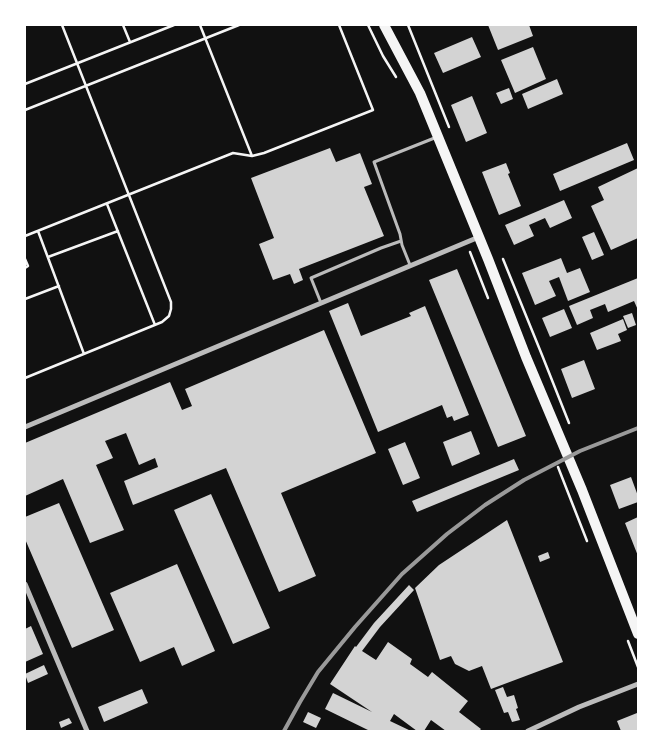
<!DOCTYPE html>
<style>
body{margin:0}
#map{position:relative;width:663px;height:756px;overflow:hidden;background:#111;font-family:Roboto,sans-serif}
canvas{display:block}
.frame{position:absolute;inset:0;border:26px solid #fff;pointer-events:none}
</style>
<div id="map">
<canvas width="663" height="756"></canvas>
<div class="frame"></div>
</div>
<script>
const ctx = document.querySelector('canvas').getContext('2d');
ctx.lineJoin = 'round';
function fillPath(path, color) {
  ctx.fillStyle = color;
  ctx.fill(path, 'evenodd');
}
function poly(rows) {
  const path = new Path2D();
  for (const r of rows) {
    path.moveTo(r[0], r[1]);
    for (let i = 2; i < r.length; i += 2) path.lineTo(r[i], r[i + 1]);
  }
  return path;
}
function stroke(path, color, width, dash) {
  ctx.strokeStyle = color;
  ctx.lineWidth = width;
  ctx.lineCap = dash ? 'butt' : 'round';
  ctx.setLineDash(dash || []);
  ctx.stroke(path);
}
fillPath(poly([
 [488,25,529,25,533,36,498,50],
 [472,37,481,57,443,73,434,53],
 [533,47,546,79,515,93,501,60],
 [557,79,563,94,528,109,522,94],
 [509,88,513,99,501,104,496,93],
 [472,96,487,133,466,142,451,105],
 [627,143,634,160,560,191,553,174],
 [330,148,336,162,360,153,372,184,364,187,384,236,299,269,303,280,294,284,290,274,273,280,259,244,274,238,251,178],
 [506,163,510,173,508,174,521,206,499,215,482,172],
 [638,168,638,238,611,250,591,206,604,200,598,187],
 [564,200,572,218,550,228,545,218,529,225,534,236,514,245,505,225],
 [594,232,604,255,592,260,582,237],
 [561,258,567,273,580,268,590,292,568,301,559,277,549,281,556,296,535,305,522,273],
 [457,269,526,436,498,447,429,280],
 [638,278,638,310,634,301,608,312,605,304,590,310,593,318,577,325,569,306],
 [348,303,361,336,411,316,409,313,425,306,469,415,454,421,452,416,447,418,442,405,378,432,329,311],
 [564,309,572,328,550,337,542,318],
 [632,313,636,325,628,328,623,316],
 [623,319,627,330,618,334,621,341,597,350,590,333],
 [324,330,376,453,281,493,316,576,279,592,226,468,133,505,124,481,158,467,155,458,139,465,126,433,105,441,113,458,96,465,124,530,90,543,63,479,25,496,25,443,170,382,182,410,192,406,185,389],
 [584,360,595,389,572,398,561,369],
 [471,431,480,454,452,466,443,442],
 [405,442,420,478,403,485,388,449],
 [514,459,519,470,417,512,412,501],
 [631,477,638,496,638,502,619,509,610,485],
 [211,494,270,628,233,644,174,510],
 [59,503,114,630,72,648,25,539,25,517],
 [638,517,638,556,625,523],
 [507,520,563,662,491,689,482,666,469,671,455,664,451,656,440,660,415,588,439,565],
 [548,552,550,558,540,562,538,556],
 [177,564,215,651,182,666,174,647,140,662,110,593],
 [409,585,414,590,380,627,362,651,376,660,388,642,412,659,410,664,428,677,432,672,468,701,459,712,481,729,479,731,446,731,431,720,424,731,417,731,394,714,390,721,411,731,370,731,325,709,333,693,372,712,330,684,355,646,356,647,374,623],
 [31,626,43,654,25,662,25,629],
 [44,665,48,674,28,683,25,674],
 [503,687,507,697,514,695,518,708,516,709,520,720,512,722,508,712,504,713,495,690],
 [142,689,148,703,104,722,98,707],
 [308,712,321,718,316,728,303,722],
 [637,713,638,731,621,731,617,721],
 [69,718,72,723,61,728,59,722]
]), '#d3d3d3');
stroke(poly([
 [123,25,130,42],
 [200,25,252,156],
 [368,25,383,56,396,77],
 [408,25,449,127],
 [25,84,174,25],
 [25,110,239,25],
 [107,204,155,325],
 [38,231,84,354],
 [25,236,233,153,252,156,264,153,373,110,339,25],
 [470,252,488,298],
 [48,257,118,231],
 [25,259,28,266,25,268],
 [503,259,542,355,569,423],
 [25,299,59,286],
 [25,378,162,322,169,316,171,309,171,302,62,25],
 [558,467,587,541],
 [628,641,638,667]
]), '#f5f5f5', 2.5);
stroke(poly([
 [410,265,402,245,400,234,374,162,437,137],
 [321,303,311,278,381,248,401,241]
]), '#bcbcbc', 3);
stroke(poly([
 [25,427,479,237],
 [25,584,87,731],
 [528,731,579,707,638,684]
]), '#bcbcbc', 5);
stroke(poly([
 [384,25,420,93,427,110,488,259,526,357,582,490,638,634]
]), '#f5f5f5', 10);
stroke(poly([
 [284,731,300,702,318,672,355,627,402,574,447,534,485,505,524,480,580,451,638,428]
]), '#9a9a9a', 4);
</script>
